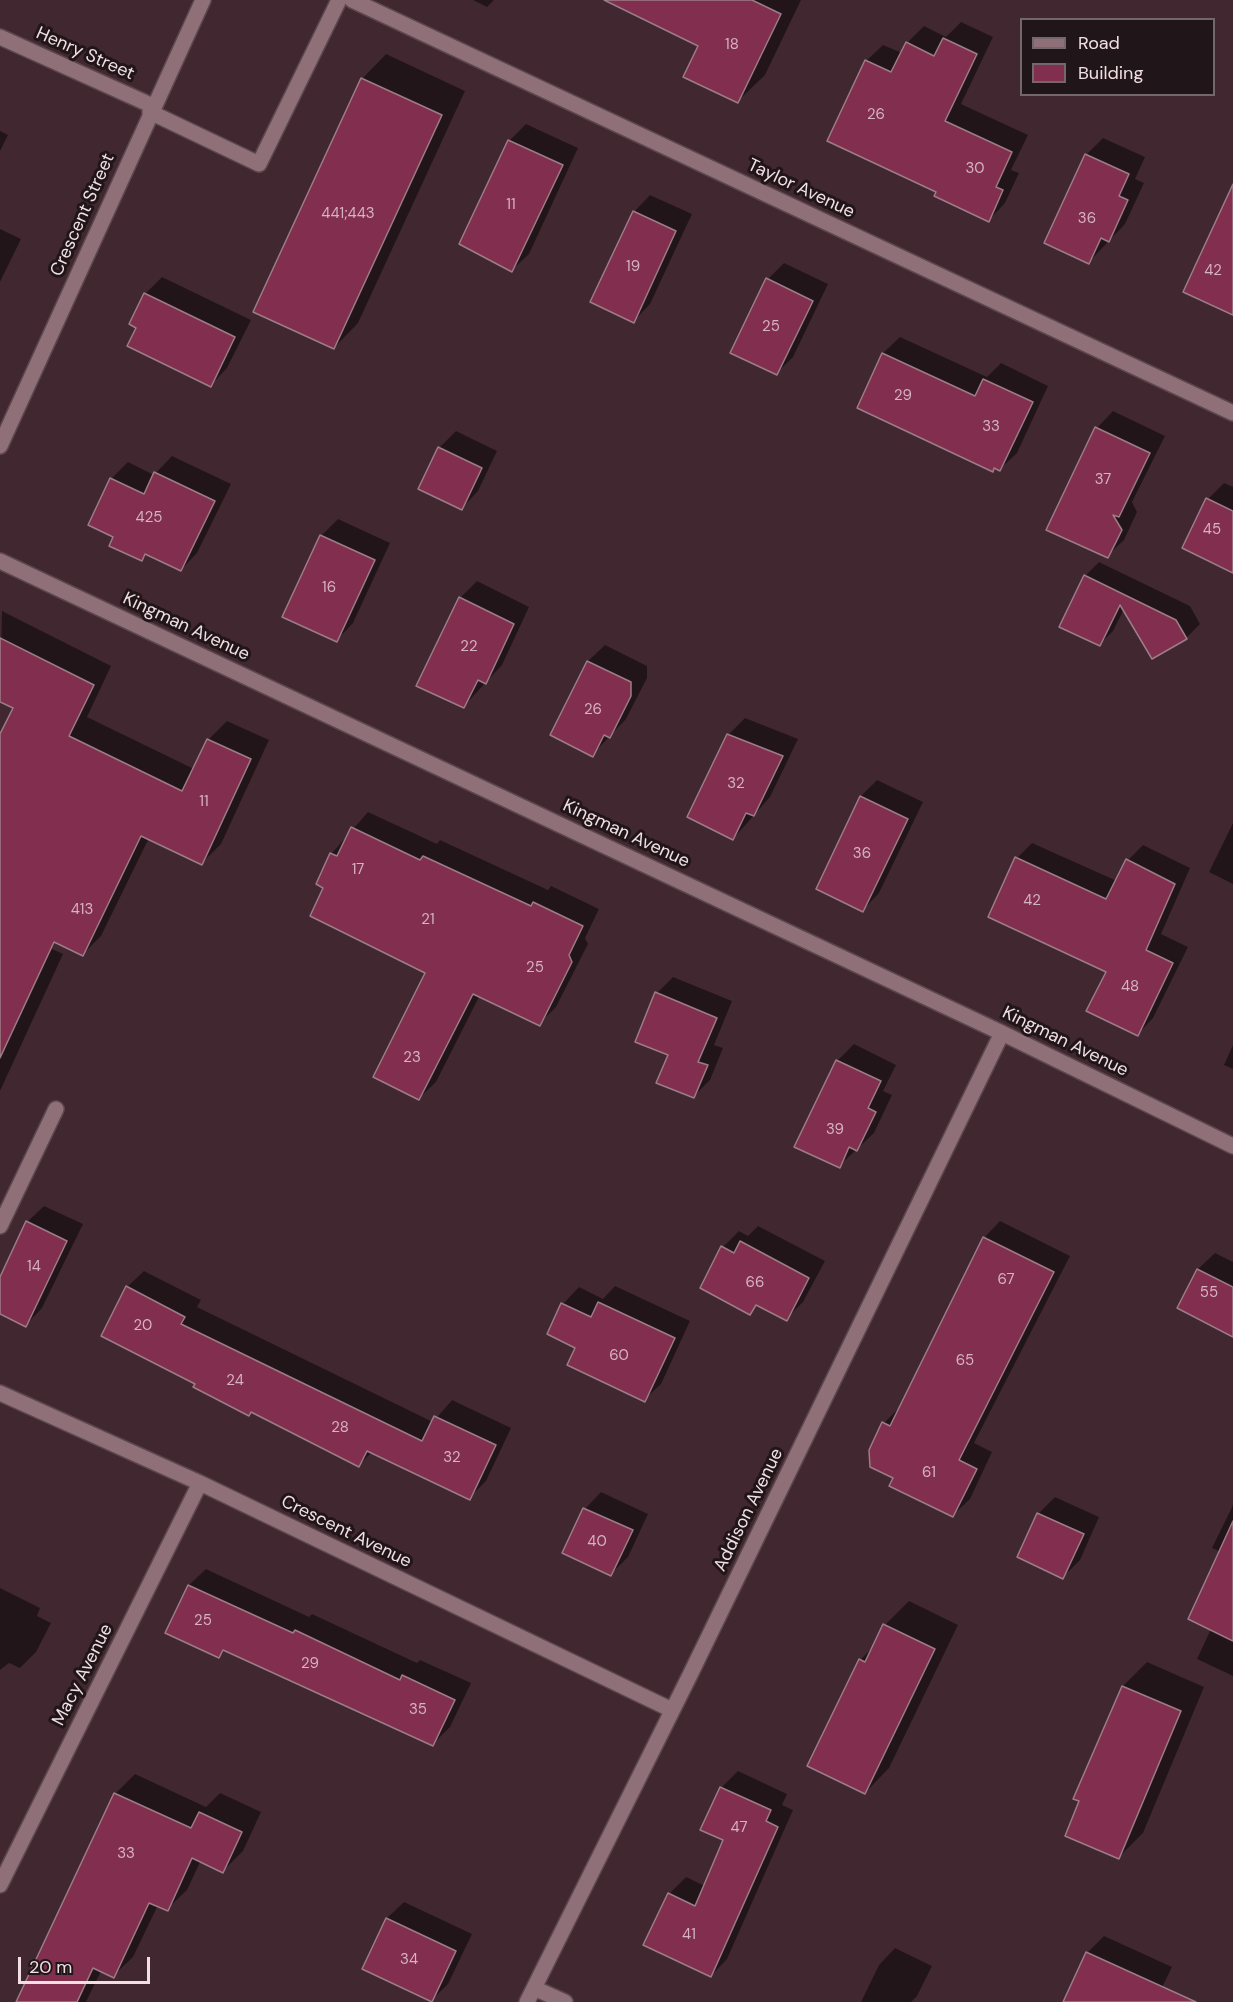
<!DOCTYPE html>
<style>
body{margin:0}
#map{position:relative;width:1233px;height:2002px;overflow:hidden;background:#412830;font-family:"DM Sans",sans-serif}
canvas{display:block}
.legend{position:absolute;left:1020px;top:18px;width:195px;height:78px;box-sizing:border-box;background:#201518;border:2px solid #74666a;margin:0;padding:8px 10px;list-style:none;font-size:18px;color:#f1dfe4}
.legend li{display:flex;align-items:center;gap:12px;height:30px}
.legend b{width:30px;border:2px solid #74666a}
.scale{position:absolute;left:18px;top:1957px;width:132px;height:27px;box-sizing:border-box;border:3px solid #f1dfe4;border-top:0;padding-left:8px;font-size:18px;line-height:21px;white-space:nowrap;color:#f1dfe4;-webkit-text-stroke:4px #201518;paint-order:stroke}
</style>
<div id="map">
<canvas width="1233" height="2002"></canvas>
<ul class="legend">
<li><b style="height:8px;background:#8f7079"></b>Road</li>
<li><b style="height:16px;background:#812e4f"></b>Building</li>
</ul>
<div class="scale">20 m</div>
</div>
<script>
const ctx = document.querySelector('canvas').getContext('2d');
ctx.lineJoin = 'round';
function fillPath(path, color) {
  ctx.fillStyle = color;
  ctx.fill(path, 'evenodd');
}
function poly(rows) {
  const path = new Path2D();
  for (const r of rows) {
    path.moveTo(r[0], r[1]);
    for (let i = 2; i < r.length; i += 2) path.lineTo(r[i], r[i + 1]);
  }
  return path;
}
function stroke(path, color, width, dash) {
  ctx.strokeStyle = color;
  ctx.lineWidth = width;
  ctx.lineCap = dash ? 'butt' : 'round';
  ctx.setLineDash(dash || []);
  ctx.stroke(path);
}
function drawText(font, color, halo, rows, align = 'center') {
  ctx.font = font + ' "DM Sans",sans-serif';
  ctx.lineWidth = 6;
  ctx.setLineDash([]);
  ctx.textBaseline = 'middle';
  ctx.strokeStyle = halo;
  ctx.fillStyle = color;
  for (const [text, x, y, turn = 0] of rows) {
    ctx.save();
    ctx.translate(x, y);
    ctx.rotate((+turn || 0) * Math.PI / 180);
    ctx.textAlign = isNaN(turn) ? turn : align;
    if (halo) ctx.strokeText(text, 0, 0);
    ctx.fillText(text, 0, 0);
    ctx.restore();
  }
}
fillPath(poly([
 [473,0,494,0,487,7],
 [607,0,801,0,765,75,738,101,700,45],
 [961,22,993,37,961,104,1028,135,1011,170,1019,173,1005,203,989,220,938,192,866,61,883,45,902,53,907,43,924,26,946,37],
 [386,54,465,91,358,323,334,348,362,79],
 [526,124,578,148,529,254,512,270,484,257,509,141],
 [0,131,8,135,0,151],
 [1103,138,1145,157,1135,179,1144,183,1125,224,1089,262,1046,242,1087,154],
 [650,195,692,214,650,304,634,321,634,212],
 [0,229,21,239,0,282],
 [784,263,828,284,793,357,776,374,768,279],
 [162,277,251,320,227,368,211,385,138,327,145,294],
 [900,337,987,377,1001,363,1048,386,1017,453,1000,469,995,467,992,470,859,407,883,353],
 [1113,411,1165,436,1132,502,1137,512,1124,540,1107,556,1097,428],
 [456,431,497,451,478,491,462,508,439,448],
 [172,456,231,484,197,553,181,570,147,554,141,559,115,536,111,479,128,462,154,475],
 [1224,483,1233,487,1233,572,1208,499],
 [338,519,390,543,353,623,337,640,321,536],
 [1099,562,1190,606,1200,624,1186,638,1124,609,1113,631,1099,645,1061,626,1085,576],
 [477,581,529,607,502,665,464,706,460,598],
 [2,611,111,666,87,717,194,769,208,740,227,721,269,740,221,844,202,863,149,838,101,936,83,954,0,888,0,737,15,708,0,700],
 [605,645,647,666,647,678,626,719,592,755,552,735,588,661],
 [745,718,798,739,770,797,733,839,689,816,728,735],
 [877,780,923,802,879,893,863,910,861,796],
 [368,812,437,844,440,840,548,890,551,886,599,909,585,938,588,944,556,1007,539,1024,480,995,436,1082,419,1098,427,972,318,884,332,853],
 [1233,823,1233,884,1209,872],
 [1032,843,1117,881,1128,860,1143,845,1190,868,1161,934,1188,947,1153,1018,1138,1034,1108,971,1017,858],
 [0,925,63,954,0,1091],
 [673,977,732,1001,714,1045,723,1048,710,1080,694,1096,670,1055,657,993],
 [854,1044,896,1065,883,1091,892,1095,874,1133,839,1166,837,1061],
 [1233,1045,1233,1069,1224,1065],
 [44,1206,83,1224,42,1308,26,1325,0,1313,0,1280,27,1222],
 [1000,1221,1070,1256,974,1443,992,1452,970,1499,953,1515,895,1477,884,1423,900,1407,984,1238],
 [758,1226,825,1261,803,1302,786,1319,758,1305,750,1313,723,1247,739,1231,748,1236],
 [1215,1253,1233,1262,1233,1321,1179,1307,1198,1269],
 [144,1271,201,1300,197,1307,433,1422,452,1400,511,1428,486,1481,469,1498,373,1451,359,1465,252,1411,249,1414,197,1383,127,1287],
 [615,1286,690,1321,661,1384,644,1400,577,1347,563,1304,579,1287,603,1299],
 [601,1492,648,1514,628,1557,611,1574,564,1552,585,1509],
 [1055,1497,1099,1517,1080,1560,1063,1577,1019,1557,1039,1513],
 [1233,1505,1233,1676,1197,1659,1211,1629,1221,1552,1212,1548],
 [206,1569,309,1617,312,1614,417,1663,420,1660,471,1683,450,1727,433,1744,226,1649,219,1656,167,1632,189,1585],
 [0,1588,40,1608,37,1616,51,1623,36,1652,20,1668,9,1663,0,1670],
 [909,1601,958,1625,889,1768,865,1793,809,1765,860,1660,875,1645,885,1625],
 [1147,1662,1204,1687,1143,1833,1119,1857,1123,1686],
 [738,1771,787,1794,782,1805,793,1810,727,1959,711,1976,669,1894,686,1877,705,1886,725,1839,721,1788],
 [135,1774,206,1807,220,1793,261,1812,243,1851,223,1871,201,1860,187,1890,167,1909,158,1905,133,1957,113,1976,101,1971,86,2002,17,2002,116,1793],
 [404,1902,472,1934,448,1984,432,2000,364,1968,387,1918],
 [1104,1936,1172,1967,1155,2002,1065,2002,1087,1953],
 [895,1948,932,1966,917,1996,911,2002,861,2002,879,1965]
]), '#0007');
const building = poly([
 [604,0,752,0,781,14,738,103,683,77,698,46,604,0],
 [943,38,977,54,945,121,1012,152,996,187,1003,190,989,222,934,196,936,192,827,141,865,60,891,72,906,42,934,56,943,38],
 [361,78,442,115,334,349,253,312,361,78],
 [508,140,563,165,512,272,459,244,508,140],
 [1085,154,1129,174,1119,196,1128,200,1109,242,1101,238,1089,264,1044,243,1085,154],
 [1233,184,1233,315,1183,292,1233,184],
 [633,211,676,231,634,323,590,302,633,211],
 [766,278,813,301,777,375,730,353,766,278],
 [144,293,235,337,211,387,127,346,136,328,129,324,144,293],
 [882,353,975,396,983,379,1033,402,1000,471,994,468,993,472,857,408,882,353],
 [1095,427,1150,453,1119,517,1113,515,1122,530,1108,558,1046,530,1095,427],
 [438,447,482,468,462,510,418,489,438,447],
 [154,472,215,501,181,571,145,554,142,561,109,546,113,537,88,525,110,478,144,494,154,472],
 [1206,498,1233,511,1233,573,1182,548,1206,498],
 [320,535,375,560,337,642,282,617,320,535],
 [1084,575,1176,620,1187,639,1152,659,1120,605,1100,646,1059,627,1084,575],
 [459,597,514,624,486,684,478,680,464,708,416,686,459,597],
 [0,638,94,685,69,736,182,791,207,739,251,759,202,865,141,836,83,956,54,942,0,1058,0,734,13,708,0,702,0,638],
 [587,661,631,682,631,696,610,738,604,735,593,757,550,735,587,661],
 [727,734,783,756,754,816,746,813,733,840,687,817,727,734],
 [860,796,908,819,863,912,816,889,860,796],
 [351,827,420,860,423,856,531,906,533,902,583,926,569,955,572,962,540,1026,473,994,419,1100,373,1077,425,973,310,916,323,888,316,884,330,853,337,856,351,827],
 [1015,857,1106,899,1126,859,1175,884,1146,950,1173,963,1138,1036,1086,1011,1106,972,988,917,1015,857],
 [655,992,717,1018,698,1062,708,1065,694,1098,656,1083,668,1055,635,1042,655,992],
 [836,1060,881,1081,868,1108,876,1112,857,1151,849,1147,840,1168,794,1147,836,1060],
 [26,1221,67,1241,26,1327,0,1314,0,1277,26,1221],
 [983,1237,1054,1272,959,1460,977,1469,953,1517,889,1486,893,1478,870,1467,869,1450,882,1422,890,1426,983,1237],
 [740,1241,809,1278,787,1321,756,1305,750,1315,700,1288,721,1246,734,1253,740,1241],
 [1197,1269,1233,1287,1233,1337,1177,1308,1197,1269],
 [126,1286,185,1317,181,1324,422,1441,434,1416,496,1445,470,1500,367,1451,359,1467,251,1412,249,1416,193,1387,195,1384,101,1336,126,1286],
 [598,1302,675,1338,645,1402,567,1365,575,1348,547,1334,561,1303,591,1317,598,1302],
 [583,1508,633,1530,611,1576,562,1553,583,1508],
 [1037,1513,1084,1534,1063,1579,1017,1557,1037,1513],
 [1233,1521,1233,1641,1188,1619,1233,1521],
 [188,1585,293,1633,295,1630,400,1680,402,1675,455,1700,433,1746,223,1650,219,1658,165,1633,188,1585],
 [883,1624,935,1649,865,1794,807,1766,859,1659,865,1662,883,1624],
 [1122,1686,1181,1711,1119,1859,1065,1836,1079,1801,1073,1799,1122,1686],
 [720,1787,771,1810,766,1821,778,1827,711,1977,643,1945,668,1893,695,1906,723,1840,700,1830,720,1787],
 [114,1793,191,1828,199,1812,242,1832,223,1873,192,1858,168,1911,149,1903,114,1978,93,1968,77,2002,16,2002,114,1793],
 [386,1918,456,1951,432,2002,362,1969,386,1918],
 [1086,1952,1196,2002,1063,2002,1086,1952]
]);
fillPath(building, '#812e4f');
stroke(building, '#9c7d86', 1.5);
const service = poly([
 [150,112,259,164,339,0],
 [0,1226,56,1109]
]);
const minor = poly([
 [352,0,1233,413],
 [0,37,153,106],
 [0,561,1002,1033,1233,1146],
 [0,1393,200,1483,672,1710],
 [0,1885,200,1483],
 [534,1988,565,2002],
 [527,2002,690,1675,1002,1033]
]);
const secondary = poly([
 [0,446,203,0]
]);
stroke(service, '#5c464d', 18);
stroke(minor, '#5c464d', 18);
stroke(secondary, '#5c464d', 18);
stroke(service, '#8f7079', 15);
stroke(minor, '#8f7079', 15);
stroke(secondary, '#8f7079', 15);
drawText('15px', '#d5b3bf', null, [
 ["18",732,45],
 ["26",876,115],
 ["30",975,169],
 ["11",511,205],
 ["441;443",348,214],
 ["36",1087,219],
 ["19",633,267],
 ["42",1213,271],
 ["25",771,327],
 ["29",903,396],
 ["33",991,427],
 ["37",1103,480],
 ["425",149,518],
 ["45",1212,530],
 ["16",329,588],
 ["22",469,647],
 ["26",593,710],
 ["32",736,784],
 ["11",204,802],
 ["36",862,854],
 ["17",358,870],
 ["42",1032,901],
 ["413",82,910],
 ["21",428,920],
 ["25",535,968],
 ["48",1130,987],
 ["23",412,1058],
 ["39",835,1130],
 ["14",34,1267],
 ["67",1006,1280],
 ["66",755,1283],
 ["55",1209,1293],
 ["20",143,1326],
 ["60",619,1356],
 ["65",965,1361],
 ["24",235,1381],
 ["28",340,1428],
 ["32",452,1458],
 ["61",929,1473],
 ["40",597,1542],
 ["25",203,1621],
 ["29",310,1664],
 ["35",418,1710],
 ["47",739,1828],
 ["33",126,1854],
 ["41",689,1935],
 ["34",409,1960]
]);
drawText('18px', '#f1dfe4', '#201518', [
 ["Henry Street",85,54,24],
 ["Taylor Avenue",801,189,25],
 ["Crescent Street",83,215,-66],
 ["Kingman Avenue",186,627,25],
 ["Kingman Avenue",626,834,25],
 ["Kingman Avenue",1065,1042,26],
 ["Addison Avenue",749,1510,-64],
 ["Crescent Avenue",346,1532,26],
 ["Macy Avenue",83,1675,-63]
]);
</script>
